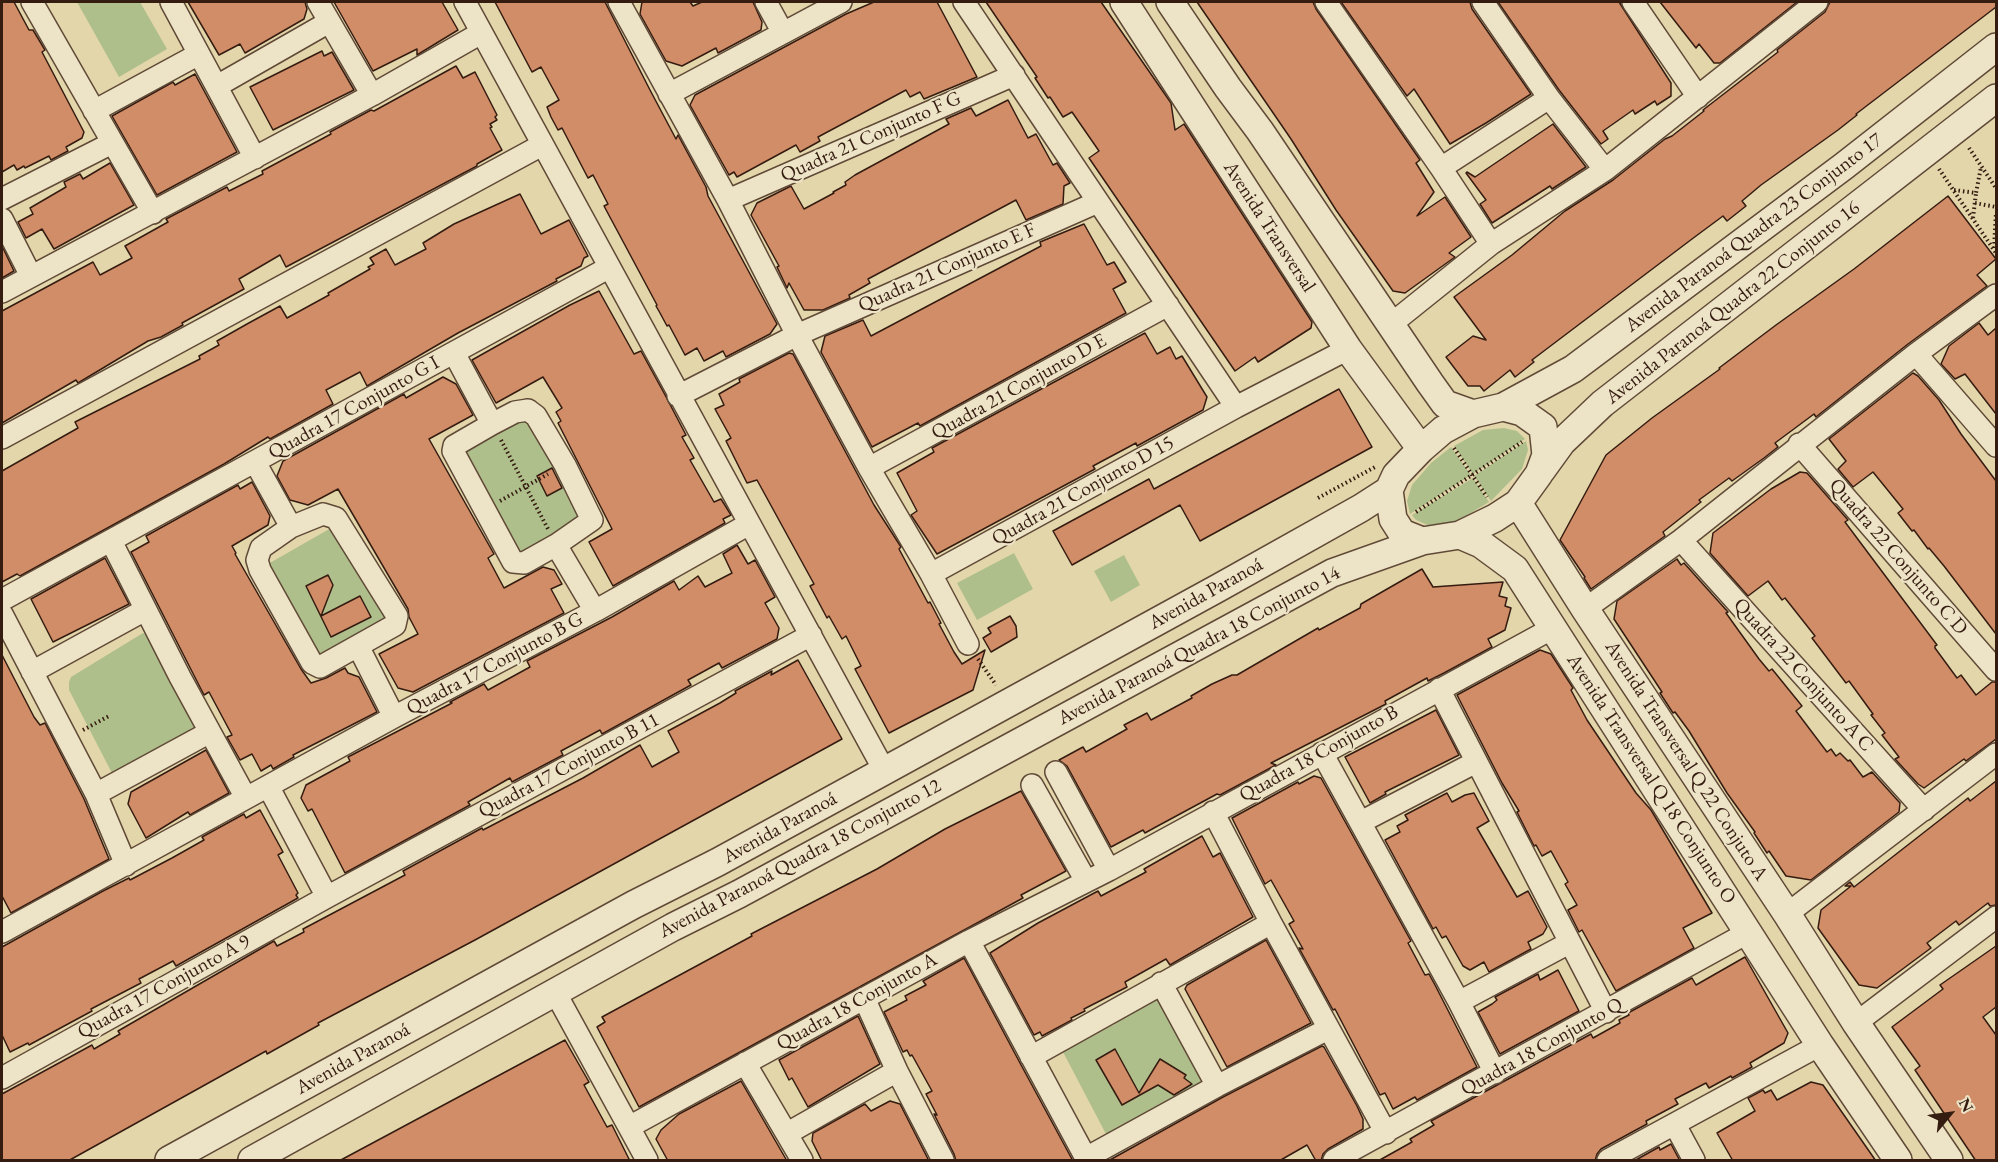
<!DOCTYPE html>
<meta charset="utf-8">
<style>
body{margin:0}
#map{position:relative;width:1998px;height:1162px;overflow:hidden;background:#e3d6ab;font-family:"EB Garamond",serif}
canvas{display:block}
.frame{position:absolute;inset:0;border:3px solid #351c10;pointer-events:none}
.north{position:absolute;left:1920px;top:1084px;width:60px;height:60px;-webkit-text-stroke:4px #ede4c8;paint-order:stroke;rotate:61deg;font-size:16px;font-weight:700;line-height:24px;text-align:center;color:#351c10}
.north::after{content:'';display:block;margin:auto;width:21px;height:27px;background:#351c10;clip-path:polygon(50% 0,100% 100%,50% 72%,0 100%)}
</style>
<div id="map">
<canvas width="1998" height="1162"></canvas>
<div class="frame"></div>
<div class="north">N</div>
</div>
<script>
const ctx = document.querySelector('canvas').getContext('2d');
ctx.lineJoin = 'round';
function fillPath(path, color) {
  ctx.fillStyle = color;
  ctx.fill(path, 'evenodd');
}
function poly(rows) {
  const path = new Path2D();
  for (const r of rows) {
    path.moveTo(r[0], r[1]);
    for (let i = 2; i < r.length; i += 2) path.lineTo(r[i], r[i + 1]);
  }
  return path;
}
function stroke(path, color, width, dash) {
  ctx.strokeStyle = color;
  ctx.lineWidth = width;
  ctx.lineCap = dash ? 'butt' : 'round';
  ctx.setLineDash(dash || []);
  ctx.stroke(path);
}
function drawText(font, color, halo, rows, align = 'center') {
  ctx.font = font + ' "EB Garamond",serif';
  ctx.lineWidth = 4.5;
  ctx.setLineDash([]);
  ctx.textBaseline = 'middle';
  ctx.strokeStyle = halo;
  ctx.fillStyle = color;
  for (const [text, x, y, turn = 0] of rows) {
    ctx.save();
    ctx.translate(x, y);
    ctx.rotate((+turn || 0) * Math.PI / 180);
    ctx.textAlign = isNaN(turn) ? turn : align;
    if (halo) ctx.strokeText(text, 0, 0);
    ctx.fillText(text, 0, 0);
    ctx.restore();
  }
}
fillPath(poly([
 [77,2,140,2,167,49,119,77],
 [529,416,591,526,528,564,465,453],
 [1504,428,1517,431,1525,439,1473,474,1454,446,1483,430],
 [1526,441,1528,450,1522,469,1491,501,1474,476],
 [1451,447,1471,475,1410,514,1407,501,1412,485,1431,463],
 [1473,478,1489,502,1454,523,1432,527,1416,520,1412,515],
 [338,524,394,622,324,662,268,564],
 [1014,553,1033,589,977,620,957,583],
 [1124,555,1140,585,1111,602,1094,571],
 [143,633,150,635,202,726,114,777,69,690,69,682,71,677],
 [1160,991,1209,1082,1107,1136,1063,1052,1115,1024,1129,1008]
]), '#afbf8c');
const building = poly([
 [2,2,14,2,29,30,33,30,45,50,42,52,84,132,82,138,66,147,68,151,51,160,49,156,25,168,24,166,17,170,14,165,2,172,2,2],
 [188,2,305,2,307,9,304,19,245,53,240,44,219,55,188,2],
 [334,2,442,2,458,30,417,55,417,49,373,71,334,2],
 [495,2,605,2,650,90,676,139,678,135,706,187,708,196,777,324,770,334,726,357,723,351,704,361,697,348,685,355,669,325,667,326,660,313,656,306,657,305,604,206,608,204,593,175,588,178,562,128,558,130,551,117,547,107,559,100,541,67,532,72,495,2],
 [642,2,690,2,693,6,702,2,753,2,762,22,761,30,718,53,716,48,682,66,666,61,640,14,642,2],
 [874,2,937,2,977,77,924,99,920,92,910,97,906,90,818,137,820,141,800,152,796,145,737,177,734,172,729,175,690,105,695,95,846,14,874,2],
 [986,2,1101,2,1171,103,1175,130,1184,124,1312,322,1311,328,1258,362,1255,357,1235,371,1089,158,1099,151,1072,112,1063,117,1050,97,1048,98,1035,78,1037,77,986,2],
 [1197,2,1313,2,1316,9,1420,160,1416,163,1434,192,1417,216,1445,197,1471,237,1449,253,1455,257,1405,293,1393,291,1336,210,1291,139,1197,2],
 [1341,2,1470,2,1472,9,1531,94,1486,123,1450,144,1414,89,1407,96,1341,2],
 [1498,2,1619,2,1671,83,1671,96,1657,105,1655,101,1635,114,1633,110,1603,131,1608,139,1601,144,1559,90,1498,2],
 [1660,2,1797,2,1720,63,1714,63,1699,44,1696,48,1660,2],
 [1830,2,1996,2,1996,7,1856,114,1857,115,1838,130,1761,185,1742,201,1746,206,1727,221,1723,216,1692,239,1532,360,1534,362,1515,377,1510,370,1484,391,1480,386,1468,386,1446,357,1473,336,1486,340,1454,297,1512,255,1565,211,1613,180,1665,139,1672,136,1704,111,1703,110,1778,52,1777,50,1825,12,1830,2],
 [322,51,324,56,332,52,354,90,273,130,250,87,322,51],
 [456,66,463,78,475,72,497,115,495,117,497,120,490,124,492,127,490,128,502,150,477,164,477,166,286,267,280,255,239,279,244,289,182,323,183,325,161,337,148,341,78,383,76,380,2,423,2,311,93,262,100,275,132,258,125,246,168,222,166,219,227,187,229,191,263,174,262,171,331,134,330,132,371,110,374,111,456,66],
 [195,74,237,152,157,195,112,116,173,82,175,85,195,74],
 [1008,100,1028,138,1036,134,1053,165,1057,163,1070,183,1064,186,1063,204,1026,220,1016,200,868,279,870,283,849,295,850,298,823,310,804,310,789,283,787,288,777,267,779,266,751,215,757,203,791,186,804,209,834,193,833,192,846,185,845,182,855,175,949,124,946,119,971,108,976,116,1008,100],
 [1553,124,1586,167,1552,189,1550,186,1492,223,1480,204,1486,200,1466,173,1467,172,1475,177,1553,124],
 [110,163,134,205,54,249,42,229,26,238,18,222,33,214,30,208,66,187,64,182,80,174,83,179,110,163],
 [520,194,541,234,569,220,588,256,584,258,581,266,556,279,557,281,458,333,367,386,360,372,326,390,333,404,270,439,268,437,224,464,20,576,17,574,2,582,2,471,78,428,75,422,200,359,199,356,219,345,217,341,247,324,280,306,287,318,329,295,328,293,370,269,368,267,374,264,370,258,386,249,395,265,426,249,423,243,454,224,520,194],
 [1948,196,1996,259,1977,275,1987,286,1908,344,1816,417,1814,414,1775,443,1778,447,1764,458,1732,481,1729,478,1699,500,1701,502,1663,532,1665,536,1591,589,1584,578,1585,577,1560,540,1606,455,1652,418,1720,369,1719,368,1776,325,1854,269,1948,196],
 [1084,224,1107,265,1114,262,1126,282,1113,289,1126,313,920,426,918,423,872,447,821,352,825,336,863,320,871,336,1041,246,1040,242,1084,224],
 [2,246,14,271,2,278,2,246],
 [599,291,634,354,641,351,664,393,686,435,682,437,694,458,690,460,714,502,721,499,731,515,723,519,725,523,613,586,589,542,612,529,558,423,561,421,556,412,562,408,543,377,496,403,472,360,570,305,599,291],
 [1979,323,1988,335,1996,328,1996,414,1965,374,1955,379,1941,364,1949,346,1979,323],
 [1145,333,1157,354,1170,347,1176,359,1182,356,1207,397,1203,410,1137,446,1136,443,1093,466,1095,469,937,554,911,515,917,511,897,473,934,452,932,448,1145,333],
 [789,353,793,354,874,505,901,547,899,549,928,603,930,602,941,623,939,624,954,652,962,664,985,650,973,690,889,733,855,669,861,666,846,636,842,639,829,616,827,618,810,586,814,584,757,480,747,483,726,441,731,438,715,409,724,405,719,394,740,382,739,379,789,353],
 [1913,373,1918,376,1939,400,1961,434,1996,481,1996,634,1944,566,1929,548,1928,549,1914,530,1912,531,1898,513,1903,509,1873,472,1853,487,1838,469,1846,461,1829,439,1913,373],
 [443,377,456,384,473,415,429,439,494,554,488,558,504,588,543,567,554,570,562,584,551,589,564,613,413,692,398,688,379,654,418,634,409,617,408,609,338,489,308,505,290,500,277,476,283,461,404,394,406,398,443,377],
 [1339,389,1372,447,1200,541,1180,505,1072,565,1053,531,1149,479,1154,489,1339,389],
 [552,468,562,488,547,496,537,476,552,468],
 [1800,472,1807,473,1848,520,1845,522,1937,645,1935,646,1935,648,1957,678,1961,675,1976,695,1992,682,1996,682,1996,739,1966,761,1964,759,1924,788,1918,784,1895,759,1899,757,1882,735,1885,733,1871,715,1873,714,1849,681,1846,683,1812,638,1815,636,1785,598,1782,600,1768,581,1748,596,1710,553,1713,533,1771,489,1800,472],
 [252,482,270,516,268,525,232,546,236,553,235,554,301,669,311,683,326,678,345,668,348,673,359,677,377,712,293,755,294,757,273,769,271,765,261,771,252,754,240,760,227,737,232,735,209,692,204,695,131,552,149,542,146,536,238,485,240,489,252,482],
 [737,545,748,564,755,560,775,597,765,603,779,628,777,639,722,668,719,663,688,680,691,685,602,734,600,730,561,751,563,755,512,782,510,778,468,802,470,805,345,873,312,809,308,811,301,798,306,785,350,761,348,757,452,703,450,702,484,684,488,690,530,667,527,661,612,617,674,581,679,590,698,576,705,587,732,573,723,554,737,545],
 [105,558,129,604,53,642,31,599,105,558],
 [1677,559,1681,565,1684,563,1728,612,1726,613,1759,659,1769,671,1772,669,1802,706,1796,711,1827,752,1831,749,1836,756,1840,753,1848,761,1850,760,1863,777,1872,772,1900,803,1899,812,1811,880,1786,876,1769,851,1767,853,1754,833,1755,832,1727,793,1689,731,1675,712,1673,713,1660,693,1662,692,1614,619,1617,601,1677,559],
 [1422,569,1433,587,1503,582,1499,596,1507,598,1505,606,1511,608,1505,630,1488,639,1492,647,1444,673,1428,681,1427,678,1385,701,1386,704,1271,763,1276,765,1220,795,1217,794,1154,828,1145,833,1143,830,1111,847,1067,766,1059,760,1083,747,1086,752,1127,729,1124,725,1147,713,1151,720,1192,698,1191,696,1212,684,1232,675,1237,675,1318,628,1319,630,1360,608,1361,604,1422,569],
 [328,575,333,585,321,616,360,596,371,617,331,637,306,586,328,575],
 [1010,616,1016,626,1017,637,991,652,983,638,991,633,988,628,1010,616],
 [1540,650,1551,654,1573,688,1571,690,1587,720,1636,793,1651,810,1712,913,1683,928,1694,948,1616,991,1582,930,1579,932,1568,910,1577,905,1565,884,1568,882,1551,851,1542,856,1536,845,1534,846,1517,812,1519,811,1502,783,1457,695,1540,650],
 [2,655,34,717,40,725,45,723,84,799,109,859,11,913,2,896,2,655],
 [798,660,842,739,475,940,318,1023,319,1025,267,1054,266,1051,68,1161,2,1161,2,1094,92,1045,94,1049,120,1034,118,1031,274,941,277,946,304,932,303,929,405,875,403,871,482,828,483,830,583,778,640,745,652,767,679,752,668,731,720,703,736,693,735,691,772,671,771,675,798,660],
 [1436,710,1459,755,1385,792,1386,794,1370,803,1345,757,1436,710],
 [206,750,229,793,190,815,188,812,146,838,128,804,131,792,206,750],
 [1314,776,1321,778,1411,941,1408,943,1425,975,1429,974,1435,985,1477,1067,1417,1100,1415,1097,1393,1109,1385,1093,1380,1095,1335,1009,1333,1010,1299,948,1303,949,1289,924,1294,921,1271,880,1265,884,1232,818,1298,782,1299,784,1314,776],
 [1996,781,1996,905,1990,906,1988,903,1959,925,1956,921,1927,943,1931,948,1877,988,1859,985,1818,928,1821,910,1851,886,1845,886,1850,882,1854,887,1968,798,1970,801,1996,781],
 [1021,791,1066,871,1021,895,1023,898,639,1107,597,1027,605,1022,602,1017,752,936,751,934,877,869,945,829,1021,791],
 [1447,793,1452,802,1465,795,1474,793,1489,821,1477,828,1517,897,1528,891,1547,927,1543,934,1528,942,1531,949,1489,972,1484,962,1470,970,1463,966,1446,936,1442,938,1436,927,1433,929,1385,840,1400,832,1397,826,1408,820,1405,815,1447,793],
 [260,810,283,852,278,855,298,893,296,895,298,898,176,966,173,961,139,979,141,983,91,1009,92,1011,29,1045,28,1043,10,1052,2,1035,2,947,103,891,129,878,130,880,172,858,204,840,202,837,244,814,246,818,260,810],
 [1202,836,1213,857,1220,853,1253,917,1170,965,1166,959,1125,982,1127,987,1084,1009,1085,1011,1071,1018,1072,1020,1042,1036,1040,1032,1034,1035,990,953,1038,923,1098,891,1101,896,1146,872,1144,869,1202,836],
 [1266,940,1311,1023,1227,1067,1185,989,1187,985,1266,940],
 [1996,946,1996,1007,1983,1017,1996,1035,1996,1161,1976,1161,1915,1070,1920,1066,1892,1027,1943,989,1940,985,1996,946],
 [1745,957,1788,1033,1784,1043,1750,1063,1752,1067,1732,1078,1731,1076,1709,1088,1706,1083,1675,1099,1678,1104,1646,1121,1647,1124,1601,1149,1597,1154,1595,1161,1378,1161,1412,1142,1410,1139,1434,1125,1431,1121,1591,1034,1593,1038,1620,1023,1619,1020,1629,1015,1628,1013,1692,978,1696,985,1745,957],
 [964,958,1020,1063,1073,1161,956,1161,954,1154,934,1114,937,1115,926,1094,932,1091,912,1055,910,1056,907,1050,903,1052,884,1012,907,1000,905,996,926,985,923,981,964,958],
 [1558,970,1579,1011,1500,1054,1478,1012,1492,1004,1497,1000,1495,997,1538,974,1540,980,1558,970],
 [858,1016,880,1064,808,1107,792,1078,789,1080,779,1060,858,1016],
 [565,1040,589,1082,584,1085,607,1127,612,1125,630,1161,339,1161,565,1040],
 [1322,1046,1324,1047,1357,1106,1363,1119,1363,1129,1328,1149,1323,1154,1321,1161,1316,1161,1307,1145,1279,1161,1108,1161,1223,1097,1322,1046],
 [1115,1049,1139,1093,1160,1059,1186,1075,1184,1078,1192,1084,1174,1095,1158,1085,1122,1105,1096,1060,1115,1049],
 [741,1081,787,1161,668,1161,656,1139,661,1130,679,1114,741,1081],
 [1811,1082,1823,1085,1876,1161,1733,1161,1717,1133,1755,1111,1748,1098,1763,1090,1765,1093,1771,1090,1777,1100,1811,1082],
 [890,1101,900,1104,929,1161,822,1161,812,1141,813,1133,865,1104,871,1111,890,1101],
 [1671,1144,1680,1161,1634,1161,1659,1147,1660,1150,1671,1144]
]);
fillPath(building, '#d08d68');
stroke(building, '#351c10', 1.5);
const minor = poly([
 [32,2,153,213],
 [171,2,255,158],
 [318,2,372,95],
 [465,2,884,770],
 [619,2,728,200,797,335,869,468,931,574,968,644],
 [766,2,783,33],
 [964,2,1236,407],
 [1326,2,1441,168,1491,244],
 [1483,2,1549,98,1605,170],
 [1633,2,1698,97],
 [217,86,329,22],
 [669,94,841,2],
 [94,111,199,54],
 [1441,168,1549,98],
 [2,199,112,143],
 [728,200,1014,75],
 [2,219,31,276],
 [2,292,372,95,481,33],
 [1390,325,1491,244,1605,170,1817,2],
 [454,353,492,424],
 [1916,354,1996,446],
 [678,396,797,335,1098,202],
 [528,410,536,416,565,465,592,520,556,545,524,563,513,562,453,451,454,446,492,424,515,412,528,410],
 [2,438,542,145],
 [1799,444,1996,670],
 [255,462,291,527],
 [869,468,1168,305],
 [323,514,336,518,397,616,395,625,320,667,312,663,260,570,257,560,261,548,291,527,323,514],
 [1681,540,1924,810],
 [111,541,180,677,246,798],
 [556,545,595,611],
 [931,574,1236,407,1348,349],
 [2,600,608,268],
 [1585,609,1681,540,1916,354,1996,295],
 [2,614,96,794,126,865],
 [358,646,394,717],
 [32,672,145,610],
 [1439,689,1606,1012],
 [1322,753,1459,1002,1495,1073],
 [1056,772,1109,870],
 [1032,785,1086,881],
 [268,786,327,897],
 [96,794,210,732],
 [1213,812,1271,923,1386,1133],
 [1361,822,1476,762],
 [1787,914,1996,754],
 [2,932,394,717,595,611,749,524],
 [969,941,1087,1160],
 [1161,983,1217,1086],
 [555,992,647,1160],
 [864,998,897,1071,943,1160],
 [1459,1002,1569,943],
 [1856,1023,1996,917],
 [1031,1057,1271,923],
 [745,1063,802,1160],
 [2,1078,327,897,811,635],
 [1675,1125,1694,1160],
 [629,1127,969,941,1109,870,1553,628],
 [788,1133,897,1071],
 [1086,1158,1217,1086,1328,1029],
 [1334,1160,1749,932],
 [1608,1160,1820,1045]
]);
const tertiary = poly([
 [1124,2,1348,349,1421,449],
 [1170,2,1228,88,1260,131,1430,383,1445,404,1473,414],
 [1503,407,1522,412,1543,427,1546,455,1539,474,1518,503,1495,518,1460,535,1422,541,1402,533,1393,519,1389,490,1396,475,1421,449,1443,430,1473,414,1503,407,1573,369,1844,166,1996,47],
 [1541,471,1562,442,1602,404,1996,98],
 [1518,503,1585,609,1787,914,1856,1023,1949,1160],
 [1460,535,1481,544,1515,569,1820,1045,1898,1160],
 [169,1160,633,905,718,862,1220,587,1361,508,1389,490],
 [252,1160,673,927,739,894,1332,573,1422,541]
]);
stroke(minor, '#604a37', 24);
stroke(tertiary, '#604a37', 30);
stroke(poly([
 [1969,148,1996,188],
 [1939,169,1996,253],
 [1954,190,1976,193,1981,167],
 [1975,203,1996,207],
 [1973,218,1976,193],
 [1994,248,1996,213],
 [501,440,548,529],
 [1454,448,1487,497],
 [1318,498,1375,467],
 [500,501,548,474],
 [1416,512,1522,442],
 [978,659,996,685],
 [83,730,109,716]
]), '#351c10', 4, [1.5, 3]);
stroke(minor, '#ede4c8', 21);
stroke(tertiary, '#ede4c8', 27);
drawText('20px', '#351c10', '#ede4c8', [
 ["Quadra 21 Conjunto F G",871,137,-24],
 ["Avenida Transversal",1269,227,57],
 ["Avenida Paranoá Quadra 23 Conjunto 17",1754,233,-37],
 ["Quadra 21 Conjunto E F",947,268,-24],
 ["Avenida Paranoá Quadra 22 Conjunto 16",1733,303,-38],
 ["Quadra 21 Conjunto D E",1019,387,-29],
 ["Quadra 17 Conjunto G I",354,408,-29],
 ["Quadra 21 Conjunto D 15",1083,491,-29],
 ["Quadra 22 Conjunto C D",1898,557,49],
 ["Avenida Paranoá",1206,594,-29],
 ["Avenida Paranoá Quadra 18 Conjunto 14",1199,646,-28],
 ["Quadra 17 Conjunto B G",495,664,-28],
 ["Quadra 22 Conjunto A C",1803,675,48],
 ["Quadra 18 Conjunto B",1319,754,-29],
 ["Avenida Transversal Q 22 Conjuto A",1686,761,57],
 ["Quadra 17 Conjunto B 11",569,766,-28],
 ["Avenida Transversal Q 18 Conjunto O",1651,779,57],
 ["Avenida Paranoá",780,828,-29],
 ["Avenida Paranoá Quadra 18 Conjunto 12",800,859,-28],
 ["Quadra 17 Conjunto A 9",164,987,-29],
 ["Quadra 18 Conjunto A",857,1002,-29],
 ["Quadra 18 Conjunto Q",1542,1047,-29],
 ["Avenida Paranoá",353,1059,-29]
]);
</script>
